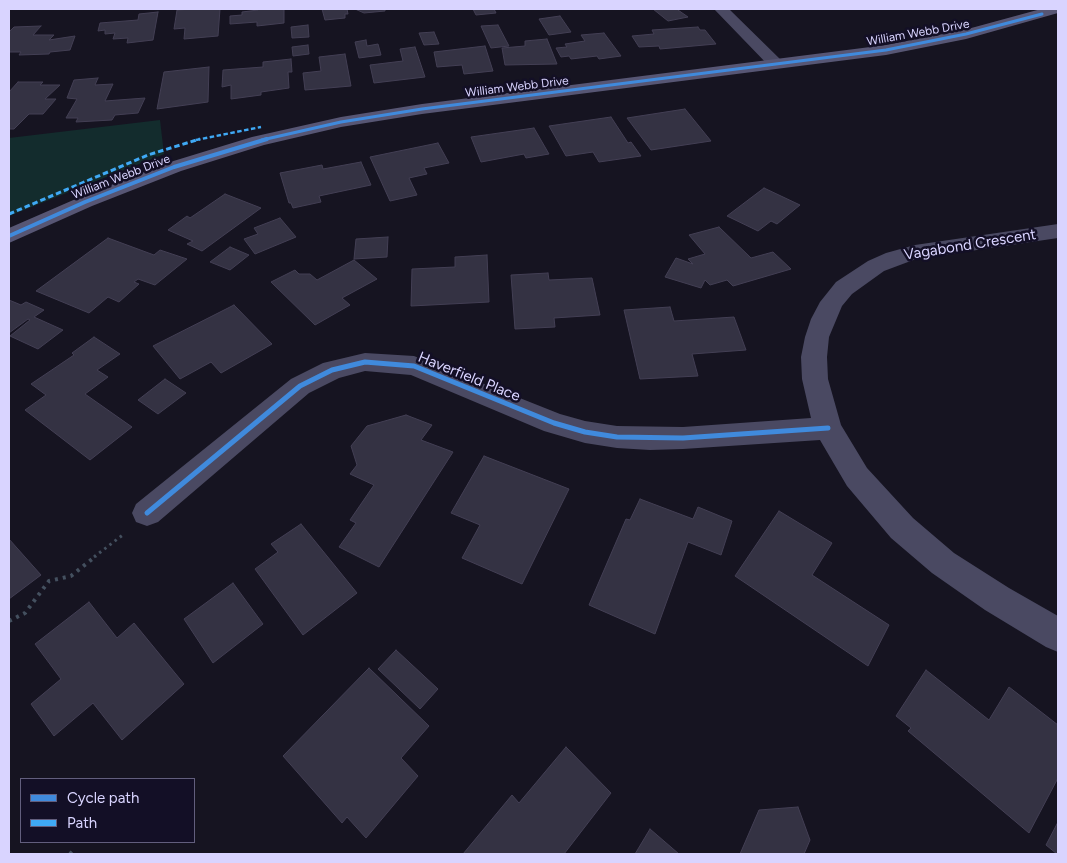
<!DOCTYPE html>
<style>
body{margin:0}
#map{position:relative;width:1067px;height:863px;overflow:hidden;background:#161421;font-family:Figtree,sans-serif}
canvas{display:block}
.frame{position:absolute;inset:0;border:10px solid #d9d4ff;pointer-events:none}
.legend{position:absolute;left:20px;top:778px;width:175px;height:65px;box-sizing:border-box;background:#130f26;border:1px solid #625e7d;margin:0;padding:6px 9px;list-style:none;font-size:15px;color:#d9d4ff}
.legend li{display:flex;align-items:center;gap:10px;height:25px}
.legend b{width:25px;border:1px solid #625e7d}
</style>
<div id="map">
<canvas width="1067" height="863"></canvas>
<div class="frame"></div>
<ul class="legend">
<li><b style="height:6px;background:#408adc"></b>Cycle path</li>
<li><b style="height:6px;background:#3fa9f5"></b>Path</li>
</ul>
</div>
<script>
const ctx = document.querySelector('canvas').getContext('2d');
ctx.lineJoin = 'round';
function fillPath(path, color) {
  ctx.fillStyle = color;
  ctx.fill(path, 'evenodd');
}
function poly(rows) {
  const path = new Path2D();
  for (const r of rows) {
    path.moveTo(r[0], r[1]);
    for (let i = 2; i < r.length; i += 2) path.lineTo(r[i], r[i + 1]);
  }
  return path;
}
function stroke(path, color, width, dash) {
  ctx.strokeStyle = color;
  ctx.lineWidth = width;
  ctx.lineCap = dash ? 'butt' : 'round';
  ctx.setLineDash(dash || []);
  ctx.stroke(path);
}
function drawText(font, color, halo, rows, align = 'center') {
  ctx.font = font + ' Figtree,sans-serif';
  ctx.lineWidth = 5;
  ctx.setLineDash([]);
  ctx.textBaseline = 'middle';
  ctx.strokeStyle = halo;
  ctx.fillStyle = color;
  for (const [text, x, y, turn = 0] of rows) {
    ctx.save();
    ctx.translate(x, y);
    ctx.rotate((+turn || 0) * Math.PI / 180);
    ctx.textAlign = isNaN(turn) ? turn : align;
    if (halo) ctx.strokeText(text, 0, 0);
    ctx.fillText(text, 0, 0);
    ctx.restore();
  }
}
fillPath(poly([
 [160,120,164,154,9,216,9,138]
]), '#132c2d');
const building = poly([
 [194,9,220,9,218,36,184,39,185,28,174,29,177,10,194,9],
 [258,9,284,9,284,23,257,26,257,22,230,24,230,16,242,15,242,12,258,10,258,9],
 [322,9,347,9,348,14,345,14,345,18,325,20,322,9],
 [355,9,385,9,385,11,364,13,355,9],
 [473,9,494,9,496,13,476,15,473,9],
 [653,9,680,9,678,10,688,17,668,21,653,9],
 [158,12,153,40,127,43,128,38,113,39,115,33,105,34,105,30,98,31,100,23,138,20,139,14,158,12],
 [560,16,571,32,549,35,539,19,560,16],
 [308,25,309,37,292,38,291,27,308,25],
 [498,25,509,46,491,48,481,26,498,25],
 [41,26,33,35,54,35,49,40,75,36,70,50,50,52,49,54,19,55,21,52,9,52,9,32,14,27,41,26],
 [698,27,700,30,705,30,716,44,660,49,659,46,639,47,632,36,654,34,652,30,698,27],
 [434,32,439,44,424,45,419,33,434,32],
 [604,33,621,56,599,59,597,56,571,59,569,56,561,57,556,48,567,47,565,44,585,41,581,35,604,33],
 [547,39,557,64,505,65,502,48,525,46,525,41,547,39],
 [366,40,367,46,378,44,381,55,359,58,355,42,366,40],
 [308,45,309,54,293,56,292,47,308,45],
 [485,46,493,71,464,74,462,65,437,67,434,52,485,46],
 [415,47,425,77,374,83,370,65,403,61,400,49,415,47],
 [345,54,351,86,305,90,303,73,321,71,319,57,345,54],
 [291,59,292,72,288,72,289,88,261,92,261,95,231,99,231,85,222,87,223,70,263,67,263,62,291,59],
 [209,67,208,102,157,109,164,72,209,67],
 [98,78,95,85,113,84,105,101,145,98,138,113,115,115,112,120,76,122,78,118,66,118,77,99,67,98,74,80,98,78],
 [18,82,43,82,40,85,60,85,45,99,56,99,43,114,29,114,14,129,9,129,9,92,18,82],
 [685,109,711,141,651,150,627,118,685,109],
 [611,117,628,143,631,142,641,156,599,162,593,152,566,156,549,126,611,117],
 [534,128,549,154,526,158,524,154,481,162,471,137,534,128],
 [438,143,449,163,424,168,427,174,409,178,417,195,390,201,370,157,438,143],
 [361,162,371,185,319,196,321,202,293,208,291,203,289,203,280,173,322,165,323,169,361,162],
 [764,188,800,205,777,224,771,221,758,231,727,216,764,188],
 [225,194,261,208,202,251,187,244,193,241,168,230,187,216,190,218,225,194],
 [280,218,296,237,255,254,244,239,258,234,254,228,280,218],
 [719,227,751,258,773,252,791,269,733,286,727,280,710,285,705,280,701,288,665,277,676,258,693,264,688,259,705,254,689,235,719,227],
 [388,237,387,257,354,259,356,239,388,237],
 [108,238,154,255,160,250,187,259,155,285,138,279,134,282,139,284,119,302,108,297,89,313,36,291,108,238],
 [230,247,249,255,230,270,210,262,230,247],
 [487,255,489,302,411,306,412,269,455,267,455,257,487,255],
 [354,260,377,279,342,298,350,305,315,325,271,282,295,270,299,274,310,274,317,280,354,260],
 [548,273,549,280,592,278,600,315,554,318,555,327,515,329,511,275,548,273],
 [9,300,21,305,26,302,44,310,34,317,63,330,38,349,10,336,30,320,28,319,9,333,9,300],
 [234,305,272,344,221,373,211,362,180,379,153,346,234,305],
 [670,307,674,321,734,317,746,350,692,354,698,376,640,379,624,310,670,307],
 [94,337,120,354,97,370,108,377,85,394,132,427,90,460,25,410,46,395,31,384,74,355,72,353,94,337],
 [165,379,186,393,158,414,138,400,165,379],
 [406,415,432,425,421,440,453,452,379,567,339,547,356,523,350,520,374,485,350,474,357,465,351,446,367,426,406,415],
 [484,456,569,489,522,584,462,558,480,525,451,513,484,456],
 [640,499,693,519,698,507,732,521,721,555,688,542,655,634,589,605,626,519,630,520,640,499],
 [779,511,832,543,812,575,889,625,868,666,735,576,779,511],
 [301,524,357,593,303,635,255,569,278,552,271,544,301,524],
 [9,539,41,575,9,599,9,539],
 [233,583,263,624,213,663,184,619,233,583],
 [89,602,117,638,134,623,184,684,122,740,93,703,54,736,31,704,61,679,35,644,89,602],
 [396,650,438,689,420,709,378,669,396,650],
 [369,668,429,726,401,758,418,776,366,838,347,817,342,823,283,756,369,668],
 [926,670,989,720,1009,687,1058,725,1058,778,1029,833,908,731,911,728,896,716,926,670],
 [566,747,611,793,564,854,463,854,512,795,519,803,566,747],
 [798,807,810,840,804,854,740,854,759,810,798,807],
 [1058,822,1058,854,1057,854,1046,845,1058,822],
 [650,829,679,854,635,854,650,829]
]);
fillPath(building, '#343243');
stroke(building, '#433f54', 1);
stroke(poly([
 [94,557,124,534]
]), '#44505f', 3, [2.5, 4]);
stroke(poly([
 [9,621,25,613,49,581,71,576,96,556],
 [70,854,75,849]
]), '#44505f', 4, [3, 5]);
fillPath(poly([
 [714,9,729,9,782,61,784,64,782,67,770,67,714,9],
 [1058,224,1058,238,916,259,884,271,852,294,842,306,829,337,827,357,828,379,841,425,867,468,913,518,954,553,1009,588,1058,616,1058,652,1046,647,985,610,932,573,891,538,847,486,820,440,683,449,650,450,617,448,585,443,544,431,411,375,365,371,339,378,309,393,158,522,147,526,136,522,132,513,136,504,291,379,323,363,365,353,414,356,560,414,585,421,617,426,683,427,811,418,802,379,801,357,805,337,811,319,820,302,836,282,868,261,886,253,915,245,1058,224]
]), '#4a4962');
fillPath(poly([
 [1041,9,1058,9,1058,13,966,39,886,55,422,114,341,127,264,145,181,171,92,206,9,243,9,228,78,198,167,163,252,137,341,117,422,104,886,45,964,30,1041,9]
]), '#575674');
stroke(poly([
 [196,140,261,127]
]), '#3fa9f5', 2.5, [4.5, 2.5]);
stroke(poly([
 [9,214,148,155,200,139]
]), '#3fa9f5', 3, [5.5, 3]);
stroke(poly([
 [262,140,341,122,422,109,886,50,966,34,1042,14]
]), '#408adc', 3);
stroke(poly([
 [9,236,85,202,174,167,267,139]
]), '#408adc', 4);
stroke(poly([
 [147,513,300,386,332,370,365,362,414,366,554,423,585,432,617,437,683,438,828,428]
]), '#408adc', 5);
drawText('12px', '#d9d4ff', '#130f26', [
 ["William Webb Drive",918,33,-10],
 ["William Webb Drive",517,87,-7],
 ["William Webb Drive",121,177,-21]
]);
drawText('15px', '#d9d4ff', '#130f26', [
 ["Vagabond Crescent",970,245,-9],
 ["Haverfield Place",469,377,22]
]);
</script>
